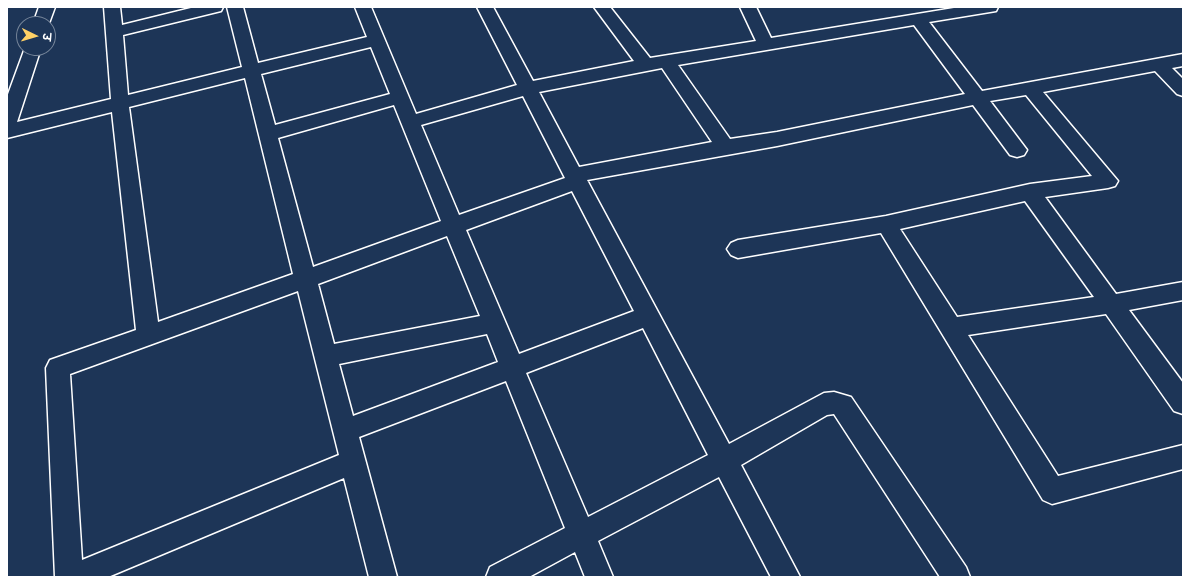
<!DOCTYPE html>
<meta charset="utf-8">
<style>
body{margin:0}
#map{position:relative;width:1190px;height:584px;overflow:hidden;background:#1d3557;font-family:"Playpen Sans","Playpen Sans Deva",sans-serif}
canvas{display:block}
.frame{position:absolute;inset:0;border:8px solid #fff;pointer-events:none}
.north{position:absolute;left:16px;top:16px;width:40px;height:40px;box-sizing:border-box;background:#1d3557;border:1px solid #77869a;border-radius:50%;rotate:95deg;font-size:11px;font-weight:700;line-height:16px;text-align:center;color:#fff}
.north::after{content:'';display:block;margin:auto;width:14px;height:18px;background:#ffd166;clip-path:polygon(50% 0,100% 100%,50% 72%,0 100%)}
</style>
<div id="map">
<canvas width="1190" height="584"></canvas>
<div class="frame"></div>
<div class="north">उ</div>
</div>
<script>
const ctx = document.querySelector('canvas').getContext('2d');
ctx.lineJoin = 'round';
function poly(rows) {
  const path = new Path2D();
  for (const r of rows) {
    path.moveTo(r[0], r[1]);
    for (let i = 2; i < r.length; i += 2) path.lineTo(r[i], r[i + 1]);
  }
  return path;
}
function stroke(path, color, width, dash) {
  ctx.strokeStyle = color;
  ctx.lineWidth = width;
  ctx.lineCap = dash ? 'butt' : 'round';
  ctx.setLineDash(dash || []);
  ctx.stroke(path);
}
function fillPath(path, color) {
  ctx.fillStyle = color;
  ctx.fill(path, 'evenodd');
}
const minor = poly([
 [39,7,55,7,48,26,48,24,33,24,39,7],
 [104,7,120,7,122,25,195,7,223,7,221,11,123,35,128,95,242,67,227,7,243,7,258,63,367,37,355,7,371,7,416,114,517,85,477,7,493,7,533,81,634,61,594,7,610,7,650,58,756,41,740,7,756,7,771,38,960,7,998,7,996,11,990,12,929,22,982,91,1183,54,1183,66,1172,68,1183,79,1183,96,1177,94,1155,71,1043,92,1118,181,1115,186,1108,188,1045,197,1116,294,1183,282,1183,300,1129,310,1183,383,1183,414,1174,411,1106,314,968,335,1058,476,1183,445,1183,469,1052,504,1043,500,881,233,738,258,731,255,727,249,731,243,738,240,886,216,1030,184,1092,176,1026,95,990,101,1027,150,1024,155,1017,157,1010,155,973,105,777,146,587,180,729,444,824,393,834,392,851,397,966,567,970,577,940,577,834,414,827,415,741,465,800,577,771,577,719,477,598,541,613,577,585,577,575,552,529,577,486,577,490,567,565,528,506,381,359,437,397,577,369,577,344,478,108,577,55,577,46,368,50,360,136,330,112,112,7,138,7,97,25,48,41,48,17,122,111,99,104,7],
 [914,25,965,94,777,132,730,139,678,65,914,25],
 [371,47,390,94,275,125,261,74,371,47],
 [662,68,712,142,579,167,539,92,662,68],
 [245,78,293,274,158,322,129,107,245,78],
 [523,96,565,178,459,215,421,125,523,96],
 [394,105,441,221,313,267,278,138,394,105],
 [572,191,634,311,519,354,466,230,572,191],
 [1025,201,1094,297,957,317,900,229,1025,201],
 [447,236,480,316,334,344,318,284,447,236],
 [298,291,339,455,82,560,70,374,298,291],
 [643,328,708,455,588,517,526,373,643,328],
 [487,334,498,362,353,416,339,364,487,334]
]);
stroke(minor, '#fff', 3);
fillPath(minor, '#1d3557');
</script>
